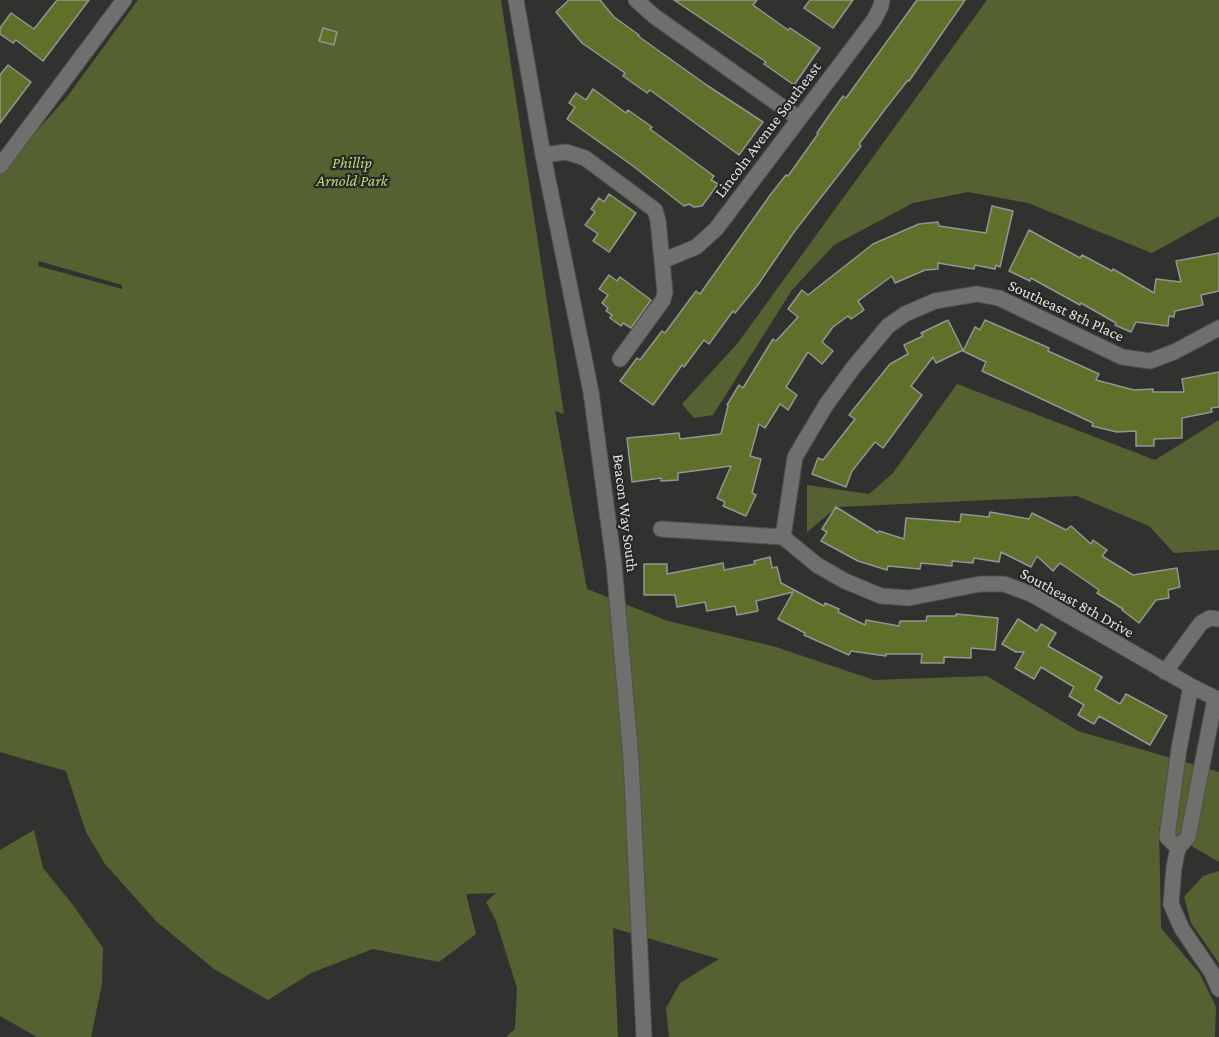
<!DOCTYPE html>
<style>
body{margin:0}
canvas{display:block;background:#313230}
</style>
<canvas width="1219" height="1037"></canvas>
<script>
const ctx = document.querySelector('canvas').getContext('2d');
ctx.lineJoin = 'round';
function fillPath(path, color) {
  ctx.fillStyle = color;
  ctx.fill(path, 'evenodd');
}
function poly(rows) {
  const path = new Path2D();
  for (const r of rows) {
    path.moveTo(r[0], r[1]);
    for (let i = 2; i < r.length; i += 2) path.lineTo(r[i], r[i + 1]);
  }
  return path;
}
function stroke(path, color, width, dash) {
  ctx.strokeStyle = color;
  ctx.lineWidth = width;
  ctx.lineCap = dash ? 'butt' : 'round';
  ctx.setLineDash(dash || []);
  ctx.stroke(path);
}
function drawText(font, color, halo, rows, align = 'center') {
  ctx.font = font + ' "Crimson Pro",serif';
  ctx.lineWidth = 4.5;
  ctx.setLineDash([]);
  ctx.textBaseline = 'middle';
  ctx.strokeStyle = halo;
  ctx.fillStyle = color;
  for (const [text, x, y, turn = 0] of rows) {
    ctx.save();
    ctx.translate(x, y);
    ctx.rotate((+turn || 0) * Math.PI / 180);
    ctx.textAlign = isNaN(turn) ? turn : align;
    if (halo) ctx.strokeText(text, 0, 0);
    ctx.fillText(text, 0, 0);
    ctx.restore();
  }
}
fillPath(poly([
 [138,0,501,0,564,414,555,411,587,589,668,621,776,647,874,680,987,676,1078,731,1219,772,1219,862,1159,827,1161,928,1200,974,1216,1007,1215,1037,669,1037,666,1008,680,983,719,959,613,928,618,1037,506,1037,515,1029,517,988,496,921,486,902,496,893,466,894,476,934,439,962,373,949,311,973,268,1000,214,969,156,921,105,864,86,832,66,771,0,752,0,172,67,97],
 [39,261,122,285,122,289,38,266],
 [987,0,1219,0,1219,216,1152,253,1028,203,968,192,913,203,834,245,792,290,713,415,694,418,682,404,737,344],
 [957,384,1155,460,1219,420,1219,550,1174,553,1149,526,1077,496,837,507,807,532,807,485,869,494,893,473],
 [34,830,43,868,73,905,103,948,102,984,91,1037,37,1037,0,1016,0,850],
 [1219,871,1219,963,1191,923,1184,897,1203,876]
]), '#556131');
const building = poly([
 [57,0,89,0,43,61,16,40,13,43,0,34,0,28,11,13,34,29,57,0],
 [569,0,600,0,614,17,639,35,638,36,708,86,763,122,739,155,650,90,647,93,623,76,625,73,582,43,556,12,569,0],
 [674,0,757,0,753,5,788,30,790,28,820,48,794,85,764,64,766,62,674,0],
 [810,0,853,0,833,28,804,8,810,0],
 [917,0,965,0,909,81,908,80,886,108,859,144,861,146,794,232,757,286,735,313,733,311,709,344,704,340,684,367,682,365,653,405,620,381,637,358,640,360,662,331,665,333,696,291,700,294,771,194,786,175,788,176,818,134,817,133,828,117,843,96,846,98,917,0],
 [323,28,337,32,334,45,319,41,323,28],
 [8,65,31,82,0,123,0,75,8,65],
 [593,89,626,113,628,110,652,127,650,129,714,176,711,180,718,184,702,206,694,207,689,204,684,206,633,166,567,119,575,107,569,103,576,93,586,100,593,89],
 [609,194,636,213,609,252,593,241,598,234,585,225,595,212,591,209,599,198,604,202,609,194],
 [992,206,1013,211,1000,267,996,265,995,269,975,265,974,269,938,263,938,269,925,270,895,283,892,276,858,301,864,310,851,319,848,316,833,327,822,342,833,351,822,364,808,352,786,387,797,395,788,410,780,404,765,428,759,424,750,456,761,459,752,493,756,495,746,516,723,506,725,502,717,498,731,466,678,473,678,480,661,481,661,478,632,482,627,438,679,433,680,439,721,434,728,406,727,405,739,385,743,388,773,339,776,341,798,317,788,309,802,290,808,295,873,244,919,224,938,222,939,226,986,233,992,206],
 [1029,230,1080,258,1082,255,1112,271,1113,269,1154,293,1156,279,1181,282,1176,261,1219,253,1219,291,1201,295,1203,305,1175,311,1174,317,1169,316,1168,326,1136,322,1131,332,1115,325,1116,323,1081,303,1080,305,1031,278,1030,281,1009,271,1029,230],
 [609,275,617,281,620,277,651,300,631,328,623,323,621,326,610,318,612,315,606,311,608,308,602,303,608,295,599,289,609,275],
 [948,320,963,350,936,363,933,357,911,386,922,395,883,448,875,442,852,471,846,487,812,474,818,458,823,460,855,419,849,415,890,364,908,354,904,345,923,336,921,333,948,320],
 [985,320,1049,348,1048,351,1099,374,1096,380,1134,390,1153,389,1153,392,1184,392,1182,379,1219,372,1219,407,1211,408,1212,412,1182,418,1182,438,1154,439,1154,446,1136,446,1136,431,1117,432,1092,426,1093,423,982,371,986,362,963,351,975,327,980,330,985,320],
 [836,507,878,533,879,531,904,539,906,518,960,522,961,514,989,517,990,512,1029,519,1032,513,1066,530,1071,526,1091,544,1093,540,1107,550,1102,556,1133,575,1177,568,1180,587,1168,590,1169,598,1156,600,1139,623,1122,610,1123,609,1097,593,1099,590,1060,563,1053,571,1037,556,1031,567,1001,552,999,562,974,558,973,563,952,561,952,566,921,563,920,569,888,566,887,570,858,561,821,541,827,532,822,529,836,507],
 [770,557,772,568,777,567,781,583,824,606,825,603,839,609,838,612,865,625,866,620,899,626,900,621,926,621,927,616,956,616,956,614,998,618,995,650,971,648,971,658,944,657,944,663,921,663,922,654,886,654,886,656,851,651,849,655,804,635,805,633,778,619,793,592,756,601,758,611,737,615,735,606,707,611,705,602,677,607,675,595,644,595,644,564,667,564,667,574,723,563,724,570,755,564,754,561,770,557],
 [1018,619,1037,631,1041,624,1056,633,1048,646,1102,677,1095,689,1120,704,1126,694,1167,716,1150,745,1099,716,1094,724,1078,715,1084,705,1069,696,1074,687,1041,667,1034,679,1015,668,1024,652,1016,652,1002,644,1018,619]
]);
fillPath(building, '#5e7029');
stroke(building, '#949592', 1.5);
const minor = poly([
 [516,0,543,155,591,392,614,564,631,759,644,1037],
 [636,0,654,16,798,118],
 [543,155,566,152,585,158,655,210,658,221,662,261,665,292,663,300,620,359],
 [0,166,124,0],
 [662,261,696,247,716,229,874,20,881,6,882,0],
 [661,529,783,537,817,565,845,581,881,596,909,598,980,584,1004,584,1031,594,1191,686,1219,700],
 [783,537,795,457,826,405,853,368,888,326,905,314,935,301,977,294,999,298,1122,357,1150,361,1174,352,1219,328],
 [1165,672,1201,623,1210,618,1219,619],
 [1215,699,1188,837,1178,848,1174,867,1171,904,1182,929,1212,973,1219,989],
 [1178,848,1167,837,1179,749,1191,686]
]);
stroke(minor, '#50514f', 17);
stroke(minor, '#6f706d', 15);
drawText('16px', '#dfe0de', '#272826', [
 ["Lincoln Avenue Southeast",768,130,-53],
 ["Southeast 8th Place",1066,311,25],
 ["Beacon Way South",625,513,83],
 ["Southeast 8th Drive",1077,603,29]
]);
drawText('italic 16px', '#bbd573', '#272826', [
 ["Phillip",352,163],
 ["Arnold Park",352,181]
]);
</script>
